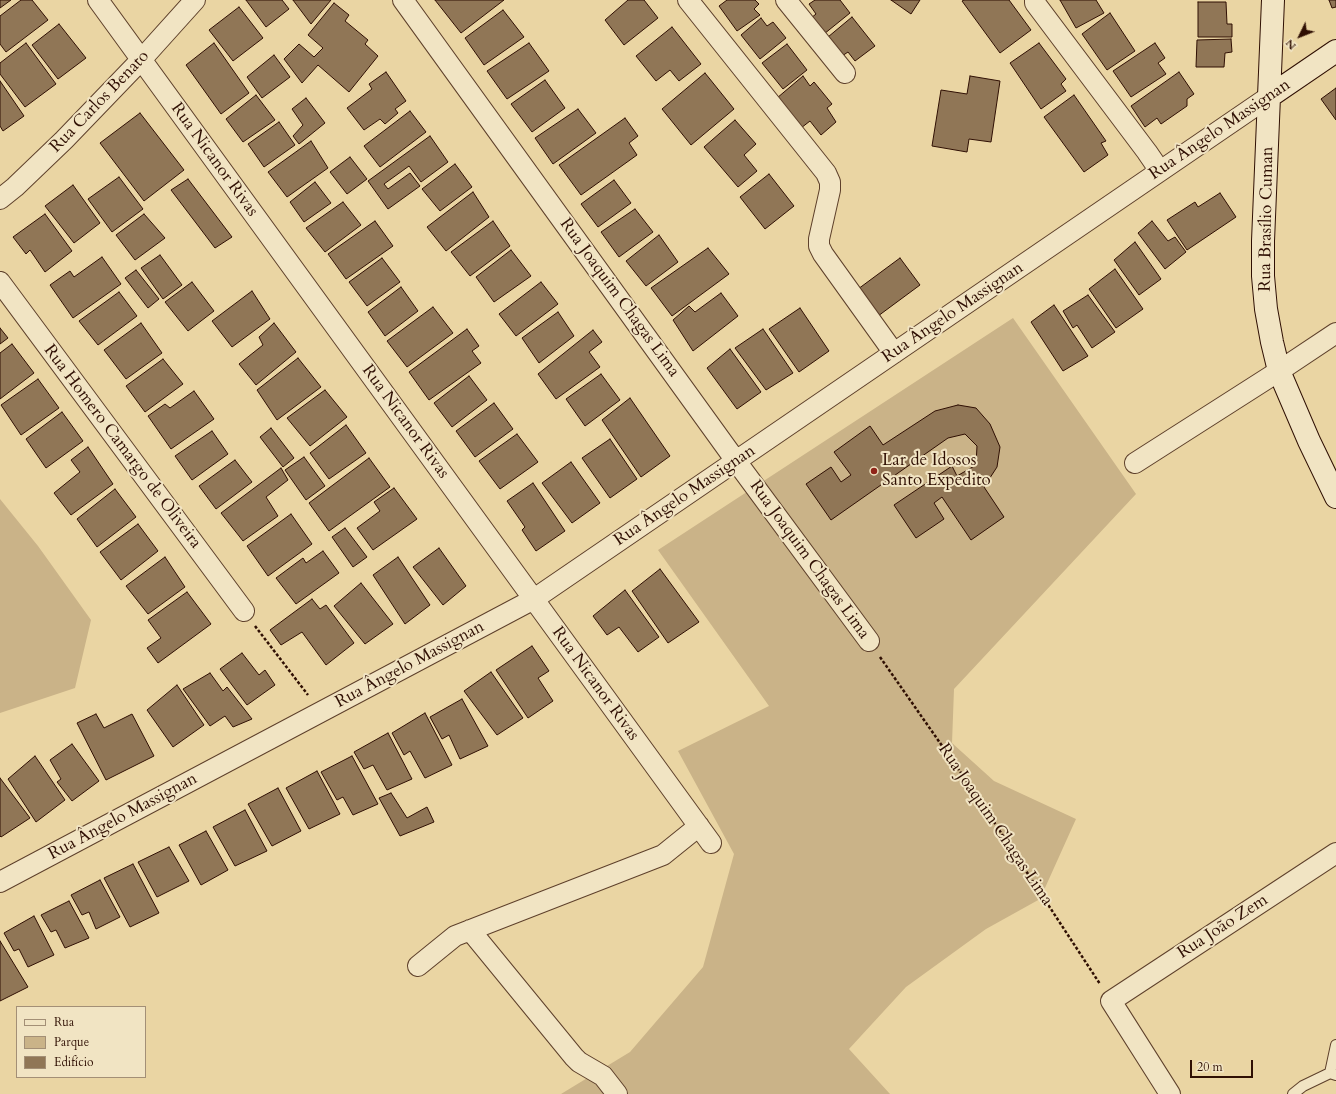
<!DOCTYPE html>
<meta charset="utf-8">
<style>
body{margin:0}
#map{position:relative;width:1336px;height:1094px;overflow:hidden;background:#ead5a3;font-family:Cardo,serif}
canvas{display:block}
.legend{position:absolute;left:16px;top:1006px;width:130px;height:72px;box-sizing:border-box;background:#f1e4c3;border:1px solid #a38f76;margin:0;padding:5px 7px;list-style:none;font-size:12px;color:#2f0f03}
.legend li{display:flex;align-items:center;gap:8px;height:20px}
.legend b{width:20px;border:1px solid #a38f76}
.north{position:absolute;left:1280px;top:16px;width:40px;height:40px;-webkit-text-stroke:3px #f1e4c3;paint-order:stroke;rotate:227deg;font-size:11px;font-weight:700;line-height:16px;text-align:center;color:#2f0f03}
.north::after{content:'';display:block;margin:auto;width:14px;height:18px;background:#2f0f03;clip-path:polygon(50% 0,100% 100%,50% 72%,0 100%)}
.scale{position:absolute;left:1190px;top:1060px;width:63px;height:18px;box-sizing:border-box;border:2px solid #2f0f03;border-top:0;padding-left:5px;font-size:12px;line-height:14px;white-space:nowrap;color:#2f0f03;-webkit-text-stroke:3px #f1e4c3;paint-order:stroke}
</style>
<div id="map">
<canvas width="1336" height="1094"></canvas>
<ul class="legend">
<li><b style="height:5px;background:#f1e4c3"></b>Rua</li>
<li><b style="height:11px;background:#cab388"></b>Parque</li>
<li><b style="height:11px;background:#907656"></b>Edifício</li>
</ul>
<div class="north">N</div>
<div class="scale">20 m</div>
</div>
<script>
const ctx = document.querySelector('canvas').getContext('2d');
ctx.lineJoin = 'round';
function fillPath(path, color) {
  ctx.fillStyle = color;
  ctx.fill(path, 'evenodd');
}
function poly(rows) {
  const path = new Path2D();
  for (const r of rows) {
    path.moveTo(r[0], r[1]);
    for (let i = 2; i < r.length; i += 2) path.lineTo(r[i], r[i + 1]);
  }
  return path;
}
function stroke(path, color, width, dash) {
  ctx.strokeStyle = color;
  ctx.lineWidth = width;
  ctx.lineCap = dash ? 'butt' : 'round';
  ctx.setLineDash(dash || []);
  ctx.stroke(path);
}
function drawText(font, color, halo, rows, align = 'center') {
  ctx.font = font + ' Cardo,serif';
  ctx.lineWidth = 4;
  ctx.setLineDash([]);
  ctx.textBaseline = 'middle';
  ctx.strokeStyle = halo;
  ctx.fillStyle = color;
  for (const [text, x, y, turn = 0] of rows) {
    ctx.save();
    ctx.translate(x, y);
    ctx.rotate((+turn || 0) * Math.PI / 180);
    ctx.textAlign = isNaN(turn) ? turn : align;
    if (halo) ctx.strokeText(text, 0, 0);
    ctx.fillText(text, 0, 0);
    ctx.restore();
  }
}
fillPath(poly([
 [1013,318,1136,494,954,689,952,743,994,781,1076,819,1040,899,986,929,906,987,849,1049,890,1094,561,1094,630,1052,703,967,734,854,678,751,769,706,658,550],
 [0,499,38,546,91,620,75,688,0,713]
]), '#cab388');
const building = poly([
 [0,0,11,0,0,8,0,0],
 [21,0,32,0,48,20,6,52,0,44,0,16,21,0],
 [246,0,282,0,289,9,266,27,246,0],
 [293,0,331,0,311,24,293,0],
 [435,0,504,0,461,33,435,0],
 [628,0,644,0,658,18,624,45,605,20,628,0],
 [727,0,755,0,759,4,754,9,760,15,737,31,719,6,727,0],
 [815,0,840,0,850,13,824,34,811,18,816,14,809,4,815,0],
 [891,0,920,0,911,14,891,0],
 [964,0,1009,0,1031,30,1000,53,962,1,964,0],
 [1060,0,1096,0,1104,13,1076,28,1060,0],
 [1329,0,1336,0,1336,7,1332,8,1329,0],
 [1198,2,1226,2,1227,24,1232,24,1232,37,1198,37,1198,2],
 [334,3,349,15,345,21,368,40,365,44,378,56,349,92,318,65,302,83,284,59,299,44,314,57,323,48,308,35,334,3],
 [239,7,263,38,233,61,209,30,239,7],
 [503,10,524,37,484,65,465,38,503,10],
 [1110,13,1135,51,1107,70,1082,34,1110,13],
 [852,17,875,46,855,61,848,52,842,56,828,37,852,17],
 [761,18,767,26,773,22,786,38,760,59,741,35,761,18],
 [59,24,86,58,58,79,32,45,59,24],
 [672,27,701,64,679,81,670,70,656,81,636,56,672,27],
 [1231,39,1232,52,1225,53,1224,67,1196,67,1197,40,1231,39],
 [26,43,56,84,25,107,0,74,0,63,26,43],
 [214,43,249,93,221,114,186,65,214,43],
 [529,43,549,71,507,99,487,71,529,43],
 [1039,43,1066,79,1061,84,1066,91,1041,109,1010,63,1039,43],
 [1155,43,1165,58,1158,63,1166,74,1131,97,1113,71,1155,43],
 [787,44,807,70,783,89,762,63,787,44],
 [274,55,290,77,262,98,247,77,274,55],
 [386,72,406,101,395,109,398,113,385,124,380,119,364,130,347,108,372,89,369,84,386,72],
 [1179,72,1194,94,1187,99,1187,106,1161,124,1157,118,1145,127,1131,106,1179,72],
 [705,73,734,109,691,145,662,109,705,73],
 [803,76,810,86,814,82,832,104,827,108,836,122,821,135,810,121,801,128,777,98,803,76],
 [970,76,1000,81,991,142,969,139,967,152,932,146,941,90,967,94,970,76],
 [545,80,565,108,532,132,511,104,545,80],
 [0,81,24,116,3,131,0,126,0,81],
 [1336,88,1336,120,1321,99,1336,88],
 [256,95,275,120,243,142,226,119,256,95],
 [1074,95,1106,141,1101,143,1108,155,1084,172,1044,117,1074,95],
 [306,98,325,123,299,144,293,136,303,125,292,109,306,98],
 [578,109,596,133,553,164,535,138,578,109],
 [410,111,426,132,380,167,364,146,410,111],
 [140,113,184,170,144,201,100,143,140,113],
 [625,118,638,136,629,143,637,155,581,195,559,165,625,118],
 [735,120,756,144,744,155,757,171,738,187,704,147,735,120],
 [279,122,295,145,264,167,248,144,279,122],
 [430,136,448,162,421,182,409,166,384,184,388,189,410,173,420,186,388,209,368,181,430,136],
 [311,141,328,168,287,197,268,172,311,141],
 [350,157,367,179,347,194,330,172,350,157],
 [455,164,472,187,440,211,422,189,455,164],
 [769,174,794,206,765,229,740,197,769,174],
 [119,177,143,209,112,232,88,199,119,177],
 [188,179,232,237,215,248,171,190,188,179],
 [614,180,631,203,598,227,581,204,614,180],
 [315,182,331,203,304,222,290,202,315,182],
 [73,185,100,223,74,243,45,206,73,185],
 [473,192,489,217,446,251,427,227,473,192],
 [1220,193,1236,217,1187,250,1167,220,1195,202,1198,207,1220,193],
 [343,202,361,225,325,252,306,228,343,202],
 [635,209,653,232,619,257,601,232,635,209],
 [45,214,72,251,45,272,30,250,26,254,13,237,45,214],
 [144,214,165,238,135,260,116,235,144,214],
 [375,221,393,246,346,279,328,254,375,221],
 [493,221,510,246,470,276,451,252,493,221],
 [1152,221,1168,241,1175,237,1186,252,1165,269,1138,233,1152,221],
 [659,235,678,262,646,286,626,261,659,235],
 [1135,242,1161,279,1139,295,1114,260,1135,242],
 [708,248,729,274,672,316,651,288,708,248],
 [511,250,531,276,494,302,476,277,511,250],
 [160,255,182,285,163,299,141,268,160,255],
 [102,257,121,284,73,318,50,285,70,271,74,277,102,257],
 [382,258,400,282,367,306,349,282,382,258],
 [900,258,920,285,874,319,854,292,900,258],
 [1115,269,1143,309,1116,328,1089,289,1115,269],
 [136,270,159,299,148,308,125,278,136,270],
 [192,282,214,311,188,331,165,302,192,282],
 [541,282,558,304,516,336,499,314,541,282],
 [401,287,418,311,385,336,368,312,401,287],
 [252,291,270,319,232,347,212,321,252,291],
 [119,292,137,316,98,345,79,321,119,292],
 [721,293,738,316,693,351,673,320,689,306,695,312,721,293],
 [1088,295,1115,332,1092,348,1077,325,1073,328,1063,311,1088,295],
 [1054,305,1088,356,1063,371,1031,322,1054,305],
 [433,307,453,333,407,367,387,341,433,307],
 [800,308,829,351,799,372,769,329,800,308],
 [558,312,574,336,539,363,522,338,558,312],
 [141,323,162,353,126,379,104,350,141,323],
 [274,323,296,352,256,385,239,364,263,345,259,337,274,323],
 [0,328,8,338,0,344,0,328],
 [467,329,479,346,472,351,481,363,429,400,409,372,467,329],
 [763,329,793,373,766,390,735,348,763,329],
 [593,330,602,342,589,352,600,367,556,399,538,374,593,330],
 [12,344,34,373,0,399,0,353,12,344],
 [730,349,761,392,737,409,707,368,730,349],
 [298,358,321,387,277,420,257,390,298,358],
 [163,359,183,384,145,412,126,386,163,359],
 [601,374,620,400,585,426,566,399,601,374],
 [469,376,487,400,452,427,434,403,469,376],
 [38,379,59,408,21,435,1,405,38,379],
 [325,390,347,417,310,446,287,418,325,390],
 [194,391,214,419,171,449,148,416,165,404,170,408,194,391],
 [630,398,670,456,641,477,602,420,630,398],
 [494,403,513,429,475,457,456,431,494,403],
 [958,405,976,408,990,424,1000,447,997,467,984,487,1004,517,971,540,942,497,934,503,944,519,916,538,894,505,952,466,957,476,976,465,977,446,965,434,948,438,831,520,806,484,831,467,841,482,851,475,834,452,870,426,883,445,935,411,958,405],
 [62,412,83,441,46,468,26,439,62,412],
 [346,425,366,453,329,479,310,453,346,425],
 [271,428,294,458,283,467,260,437,271,428],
 [212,431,228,454,192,480,175,456,212,431],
 [517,434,538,462,500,489,479,461,517,434],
 [610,439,637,479,610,498,582,458,610,439],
 [88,447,113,484,71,515,54,493,80,472,71,460,88,447],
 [304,457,325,486,306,500,285,470,304,457],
 [369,458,390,487,329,531,309,503,369,458],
 [235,460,252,482,216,509,199,486,235,460],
 [571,462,600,503,572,523,542,483,571,462],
 [281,468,288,480,266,497,278,516,243,541,221,513,281,468],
 [533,483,565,531,536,551,522,530,525,527,507,501,533,483],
 [394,488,417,519,373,550,357,528,380,511,374,502,394,488],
 [115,489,136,517,97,547,77,519,115,489],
 [291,514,312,544,268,576,247,546,291,514],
 [138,524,158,551,121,580,100,552,138,524],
 [345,528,367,557,353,567,332,537,345,528],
 [439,548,466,586,443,605,413,567,439,548],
 [323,551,339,573,296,604,276,578,303,558,306,563,323,551],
 [165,557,185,587,148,614,126,586,165,557],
 [398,557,430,605,405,624,373,575,398,557],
 [660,569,699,622,668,643,632,591,660,569],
 [361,583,393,624,365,644,334,606,361,583],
 [625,590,659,637,638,652,619,627,607,635,593,616,625,590],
 [187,592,211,624,158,663,147,648,161,638,148,620,187,592],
 [312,599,320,609,326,605,354,643,326,665,302,632,281,645,270,630,312,599],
 [532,646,549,671,538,678,553,701,528,718,496,670,532,646],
 [242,653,259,675,265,670,275,685,247,705,220,669,242,653],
 [491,672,523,718,497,735,464,691,491,672],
 [210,673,223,691,227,687,252,719,233,727,225,716,210,726,183,689,210,673],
 [177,685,204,725,173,747,147,710,177,685],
 [462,699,488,746,460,759,449,735,442,739,430,717,462,699],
 [425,713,452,765,425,778,410,751,404,755,392,733,425,713],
 [96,714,104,728,132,714,154,756,106,780,77,723,96,714],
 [388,733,412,779,387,790,373,765,364,769,354,752,388,733],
 [72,744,99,781,72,801,57,782,61,779,50,760,72,744],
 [35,756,65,800,36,822,8,779,35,756],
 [352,756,378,804,353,815,343,797,337,800,321,772,352,756],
 [317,771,340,814,309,829,286,788,317,771],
 [0,778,30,818,1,837,0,836,0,778],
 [278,788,301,831,272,846,248,804,278,788],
 [391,793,407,818,427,807,434,822,400,836,379,798,391,793],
 [245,810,267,851,235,866,213,827,245,810],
 [206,831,228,870,201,885,179,845,206,831],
 [169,847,189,881,157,897,138,862,169,847],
 [133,864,159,913,130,927,104,878,133,864],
 [100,880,120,917,96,929,89,912,82,915,71,895,100,880],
 [69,901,89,938,65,948,56,930,51,932,41,915,69,901],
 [34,916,54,955,28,967,19,949,14,951,4,933,34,916],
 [0,941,28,987,0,1001,0,941]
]);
fillPath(building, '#907656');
stroke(building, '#2f0f03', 1);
const lane = poly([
 [1330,1073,1336,1045],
 [1293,1094,1303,1086,1330,1073,1336,1075]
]);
const street = poly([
 [98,0,711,843],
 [403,0,736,461,869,641],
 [688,0,826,173,830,182,830,190,819,239,819,246,823,254,894,353],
 [786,0,845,73],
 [1035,0,1035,3,1147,152,1160,171],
 [0,199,15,187,64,140,141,60,195,0],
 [0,282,244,611],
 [1135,463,1279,371,1336,333],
 [0,882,534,599,1270,96],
 [470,930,574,1057,579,1062,603,1076,617,1094],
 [418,966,455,936,663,855,699,826],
 [1170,1094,1111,1001,1336,853]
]);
const secondary = poly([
 [1273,0,1263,241,1263,276,1266,309,1272,342,1279,371,1309,441,1336,497],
 [1270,96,1336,51]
]);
stroke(lane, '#5e402b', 12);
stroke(street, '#5e402b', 22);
stroke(secondary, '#2f0f03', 24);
stroke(poly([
 [255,626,308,695],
 [880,657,975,793,1100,984]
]), '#2f0f03', 2.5, [3, 2]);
stroke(lane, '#f1e4c3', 10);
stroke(street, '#f1e4c3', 20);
stroke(secondary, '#f1e4c3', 22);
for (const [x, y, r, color] of [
 [874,471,4,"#8f2418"]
]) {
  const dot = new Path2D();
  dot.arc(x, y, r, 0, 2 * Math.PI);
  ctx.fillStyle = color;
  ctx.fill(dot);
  stroke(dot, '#f1e4c3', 1.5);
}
drawText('17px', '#2f0f03', '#f1e4c3', [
 ["Rua Carlos Benato",100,102,-46],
 ["Rua Ângelo Massignan",1220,130,-34],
 ["Rua Nicanor Rivas",214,160,54],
 ["Rua Brasílio Cuman",1267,219,-89],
 ["Rua Joaquim Chagas Lima",619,298,54],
 ["Rua Ângelo Massignan",953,313,-34],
 ["Rua Nicanor Rivas",405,422,54],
 ["Rua Homero Camargo de Oliveira",122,447,53],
 ["Rua Ângelo Massignan",685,496,-34],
 ["Rua Joaquim Chagas Lima",809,560,54],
 ["Rua Ângelo Massignan",410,665,-28],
 ["Rua Nicanor Rivas",595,684,54],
 ["Rua Ângelo Massignan",123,817,-28],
 ["Rua Joaquim Chagas Lima",995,825,56],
 ["Rua João Zem",1223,927,-33]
]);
drawText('17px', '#2f0f03', '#f1e4c3', [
 ["Lar de Idosos",882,461],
 ["Santo Expedito",882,481]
], 'left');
</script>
